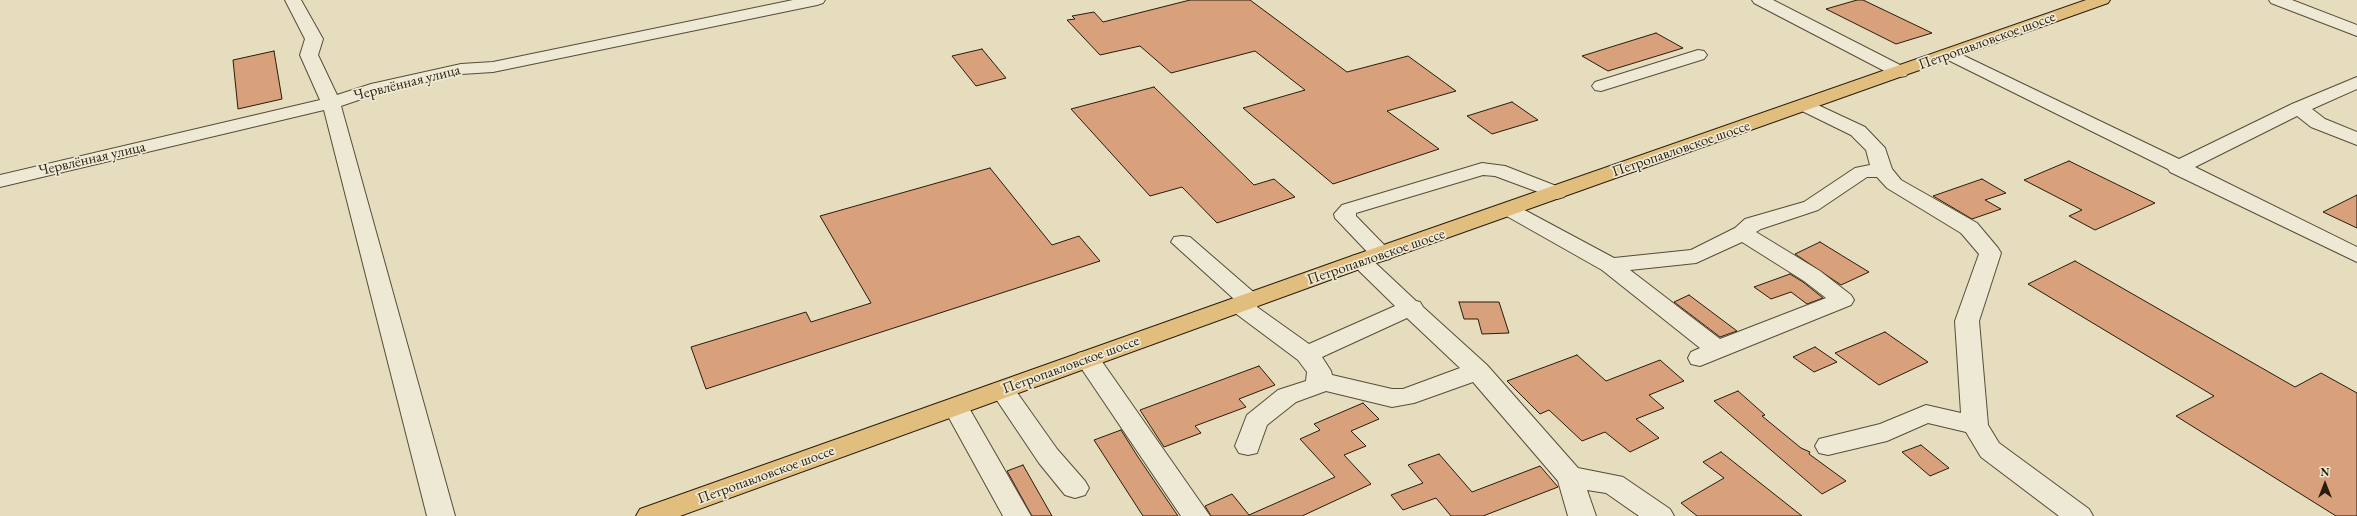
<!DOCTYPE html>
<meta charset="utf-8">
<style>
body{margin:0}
#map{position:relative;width:2357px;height:516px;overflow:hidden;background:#e5ddbd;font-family:"EB Garamond",serif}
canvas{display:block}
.north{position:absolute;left:2305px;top:464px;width:40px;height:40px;-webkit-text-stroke:3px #eee9d4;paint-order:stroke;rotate:0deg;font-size:11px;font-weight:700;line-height:16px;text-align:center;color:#281c0b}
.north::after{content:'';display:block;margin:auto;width:14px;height:18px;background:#281c0b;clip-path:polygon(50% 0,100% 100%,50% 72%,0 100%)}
</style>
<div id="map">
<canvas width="2357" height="516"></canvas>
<div class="north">N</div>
</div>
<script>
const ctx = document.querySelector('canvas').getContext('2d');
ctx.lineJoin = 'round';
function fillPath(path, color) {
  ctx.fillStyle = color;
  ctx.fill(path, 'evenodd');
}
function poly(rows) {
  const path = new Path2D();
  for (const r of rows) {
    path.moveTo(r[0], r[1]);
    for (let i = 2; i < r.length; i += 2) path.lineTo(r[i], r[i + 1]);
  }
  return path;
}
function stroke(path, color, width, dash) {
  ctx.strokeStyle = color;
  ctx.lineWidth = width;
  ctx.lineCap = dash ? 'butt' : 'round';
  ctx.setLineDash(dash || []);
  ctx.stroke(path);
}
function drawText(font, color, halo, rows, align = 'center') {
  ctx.font = font + ' "EB Garamond",serif';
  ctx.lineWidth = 3.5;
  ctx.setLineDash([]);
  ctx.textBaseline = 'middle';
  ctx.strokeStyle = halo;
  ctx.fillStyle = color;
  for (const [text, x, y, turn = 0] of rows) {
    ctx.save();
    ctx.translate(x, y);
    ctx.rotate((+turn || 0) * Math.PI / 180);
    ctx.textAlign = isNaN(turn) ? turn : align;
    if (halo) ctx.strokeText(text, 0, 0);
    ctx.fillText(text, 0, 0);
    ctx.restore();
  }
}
const building = poly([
 [1190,0,1250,0,1347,72,1408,56,1456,91,1387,111,1439,149,1333,184,1243,108,1305,90,1255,51,1171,73,1140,46,1100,55,1067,20,1075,19,1072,16,1094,12,1103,22,1190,0],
 [1857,0,1863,0,1932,33,1896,44,1826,9,1857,0],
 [1656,33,1683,48,1608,71,1582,56,1656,33],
 [982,49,1006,78,976,86,952,56,982,49],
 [274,51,282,99,238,109,233,60,274,51],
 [1154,87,1254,185,1274,179,1295,197,1217,223,1182,187,1150,196,1071,109,1154,87],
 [1512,102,1538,120,1492,134,1467,116,1512,102],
 [2069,161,2155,203,2095,230,2069,216,2082,210,2024,180,2069,161],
 [990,168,1052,245,1079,236,1100,261,706,389,691,347,806,312,811,322,871,303,820,216,990,168],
 [1982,179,2006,193,1985,200,2001,209,1972,219,1933,196,1982,179],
 [2357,195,2357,228,2323,212,2357,195],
 [1820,242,1846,258,1869,272,1841,285,1795,254,1820,242],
 [2075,261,2295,387,2321,373,2357,393,2357,516,2336,516,2176,416,2214,396,2028,284,2075,261],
 [1790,274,1803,282,1823,298,1807,304,1791,292,1771,299,1754,287,1790,274],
 [1689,295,1737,331,1720,337,1674,302,1689,295],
 [1459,302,1499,302,1509,333,1482,334,1478,319,1464,319,1459,302],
 [1885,332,1928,362,1879,385,1835,353,1885,332],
 [1815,347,1837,362,1814,372,1793,357,1815,347],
 [1577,355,1606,381,1660,360,1684,381,1649,395,1664,408,1636,419,1659,438,1630,452,1605,432,1582,441,1549,410,1540,414,1507,381,1577,355],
 [1259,366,1275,385,1239,399,1246,407,1195,426,1201,433,1164,447,1140,410,1259,366],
 [1738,391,1765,415,1762,416,1801,448,1810,452,1809,454,1846,481,1822,494,1714,401,1738,391],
 [1363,403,1379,419,1351,431,1366,446,1344,455,1371,484,1302,516,1211,516,1205,506,1232,494,1249,515,1335,477,1300,439,1320,430,1314,424,1363,403],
 [1121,430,1138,457,1178,516,1143,516,1094,440,1121,430],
 [1921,445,1949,468,1930,476,1902,452,1921,445],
 [1721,452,1802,516,1697,516,1681,503,1724,478,1703,462,1721,452],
 [1439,454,1472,492,1540,466,1558,487,1483,516,1451,516,1436,498,1403,510,1391,495,1423,483,1408,465,1439,454],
 [1023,465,1052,516,1032,516,1007,471,1023,465]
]);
fillPath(building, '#d9a07c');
stroke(building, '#281c0b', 1);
const minor = poly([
 [285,0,301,0,323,39,318,55,337,95,371,84,461,64,493,62,793,0,825,0,823,3,817,5,493,72,461,74,382,92,341,106,455,516,427,516,324,110,0,187,0,175,320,100,300,55,305,39,285,0],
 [1752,0,1773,0,1906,68,1909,72,1906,76,1900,77,1894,76,1754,3,1752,0],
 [2269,0,2292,0,2357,25,2357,36,2271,3,2269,0],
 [1950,49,2179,159,2292,104,2357,77,2357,89,2312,109,2325,119,2357,132,2357,145,2311,127,2297,116,2195,167,2357,247,2357,262,2170,172,2168,169,1944,58,1941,54,1944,50,1950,49],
 [1698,50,1704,51,1707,55,1704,59,1601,91,1595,90,1592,86,1595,82,1698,50],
 [1805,99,1865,127,1885,148,1892,169,1901,180,1977,223,1998,248,2001,253,1979,321,1988,425,1999,443,2089,509,2093,516,2059,516,1981,457,1966,432,1928,423,1887,441,1828,455,1819,453,1815,446,1819,439,1880,424,1926,405,1961,413,1955,321,1979,254,1961,233,1887,188,1877,177,1867,177,1818,210,1761,229,1756,232,1820,271,1851,295,1854,300,1851,305,1700,366,1691,364,1688,358,1691,352,1700,348,1602,270,1503,214,1500,210,1503,206,1510,204,1517,206,1614,258,1691,250,1735,228,1745,219,1804,202,1855,168,1870,165,1866,150,1851,135,1798,109,1796,105,1798,101,1805,99],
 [1742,242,1804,281,1826,298,1720,339,1630,270,1696,263,1742,242],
 [1482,163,1505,166,1564,189,1567,193,1564,197,1557,199,1495,176,1483,175,1356,213,1356,216,1393,254,1390,259,1382,261,1374,259,1335,218,1334,214,1342,205,1482,163],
 [1182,236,1190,237,1258,296,1261,301,1257,307,1309,344,1395,306,1349,261,1352,256,1360,254,1368,256,1416,301,1420,302,1423,307,1487,365,1578,468,1623,477,1670,509,1674,516,1639,516,1606,493,1587,490,1596,516,1568,516,1558,481,1473,382,1414,403,1392,407,1326,391,1296,402,1267,425,1257,453,1248,455,1239,453,1235,446,1247,415,1278,390,1306,381,1307,372,1298,360,1231,310,1227,305,1234,299,1171,242,1174,237,1182,236],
 [1407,318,1460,368,1403,389,1392,389,1332,375,1331,371,1322,357,1407,318],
 [1087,351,1096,353,1210,516,1181,516,1075,359,1078,353,1087,351],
 [1002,382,1011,384,1057,449,1085,481,1089,488,1085,495,1075,498,1065,495,1039,463,990,390,993,384,1002,382],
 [956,398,965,401,1031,516,1003,516,943,407,947,401,956,398]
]);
const major = poly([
 [2086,0,2110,0,2108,3,1368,266,680,516,636,516,640,509,1352,256,2086,0]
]);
stroke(minor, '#574c38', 2);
stroke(major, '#281c0b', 2);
fillPath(minor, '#eee9d4');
fillPath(major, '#e2be7e');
drawText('15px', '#281c0b', '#eee9d4', [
 ["Петропавловское шоссе",1987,41,-20],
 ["Червлённая улица",407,83,-14],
 ["Петропавловское шоссе",1681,149,-19],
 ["Червлённая улица",92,159,-13],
 ["Петропавловское шоссе",1376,257,-19],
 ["Петропавловское шоссе",1071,365,-20],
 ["Петропавловское шоссе",766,475,-20]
]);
</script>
